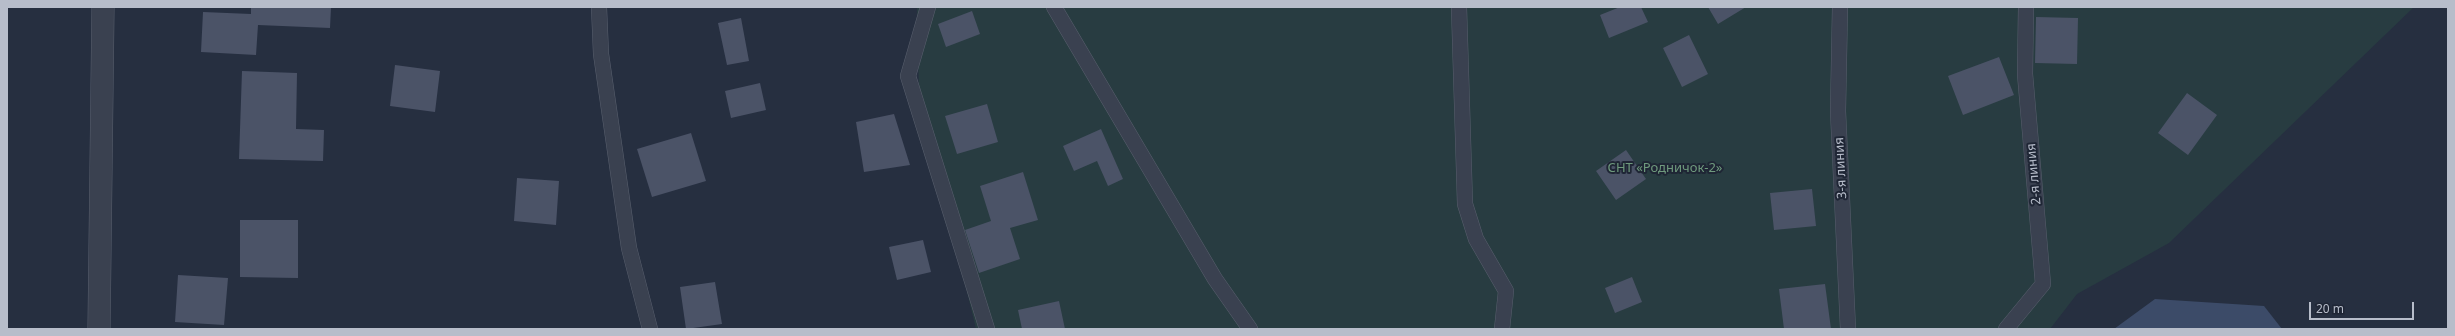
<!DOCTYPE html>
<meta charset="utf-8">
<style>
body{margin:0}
#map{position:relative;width:2455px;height:336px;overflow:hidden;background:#262f40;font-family:"Noto Sans",sans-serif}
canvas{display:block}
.frame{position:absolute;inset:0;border:8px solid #b7bdca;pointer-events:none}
.scale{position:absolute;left:2309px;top:302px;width:105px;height:18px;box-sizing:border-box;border:2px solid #b7bdca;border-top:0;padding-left:5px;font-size:12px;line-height:14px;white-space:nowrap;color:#b7bdca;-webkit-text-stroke:3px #1f2635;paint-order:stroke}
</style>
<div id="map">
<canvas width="2455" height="336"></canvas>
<div class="frame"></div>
<div class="scale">20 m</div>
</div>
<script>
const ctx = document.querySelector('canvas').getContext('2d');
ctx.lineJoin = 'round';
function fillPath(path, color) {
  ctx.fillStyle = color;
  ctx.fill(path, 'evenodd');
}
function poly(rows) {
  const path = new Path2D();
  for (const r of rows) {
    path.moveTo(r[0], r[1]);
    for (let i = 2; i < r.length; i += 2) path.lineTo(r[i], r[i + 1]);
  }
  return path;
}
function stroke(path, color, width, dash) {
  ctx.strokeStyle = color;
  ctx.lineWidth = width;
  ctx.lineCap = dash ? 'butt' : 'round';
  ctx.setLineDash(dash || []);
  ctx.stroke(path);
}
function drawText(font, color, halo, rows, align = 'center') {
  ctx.font = font + ' "Noto Sans",sans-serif';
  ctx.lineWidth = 4;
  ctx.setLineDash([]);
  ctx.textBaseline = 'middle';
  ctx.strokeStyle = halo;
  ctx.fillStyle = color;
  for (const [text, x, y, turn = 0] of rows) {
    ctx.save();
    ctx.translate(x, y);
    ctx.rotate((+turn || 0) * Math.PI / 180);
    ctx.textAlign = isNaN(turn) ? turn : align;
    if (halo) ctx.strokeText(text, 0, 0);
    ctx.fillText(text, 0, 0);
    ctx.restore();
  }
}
fillPath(poly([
 [917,7,2414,7,2169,243,2077,294,2050,329,976,329,919,93]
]), '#283c41');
fillPath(poly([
 [2155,299,2264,306,2282,329,2114,329]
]), '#3c4b68');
fillPath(poly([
 [251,7,331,7,330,28,258,25,256,55,201,52,203,12,251,14],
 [1620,7,1641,7,1648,22,1609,38,1600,15],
 [1708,7,1746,7,1718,24],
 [972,11,980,34,946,47,938,24],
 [2036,17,2078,18,2077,64,2035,63],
 [741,18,749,61,727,65,718,23],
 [1689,35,1708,74,1682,87,1663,48],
 [1999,57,2014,95,1963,115,1948,76],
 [395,65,440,71,435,112,390,106],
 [242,71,297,73,296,129,324,130,323,161,239,159],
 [760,83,766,110,731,118,725,91],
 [2187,93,2217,115,2188,155,2158,133],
 [987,104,998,142,957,154,945,116],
 [894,114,910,165,864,172,856,122],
 [1101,129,1123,179,1108,186,1097,161,1074,171,1063,146],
 [691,133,706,181,652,197,637,149],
 [1626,150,1646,179,1616,200,1596,171],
 [1023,172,1038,220,1010,228,1020,259,979,273,965,230,991,221,980,186],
 [517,178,559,181,556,225,514,221],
 [1812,189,1816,226,1774,230,1770,193],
 [240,220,298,220,298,278,240,277],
 [923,240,931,272,897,280,889,247],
 [178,275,228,278,224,325,175,322],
 [1632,277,1642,302,1615,313,1605,288],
 [715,282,722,324,686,329,680,287],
 [1825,284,1831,329,1784,329,1779,289],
 [1059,301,1065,329,1022,329,1018,310]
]), '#4b5367');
const lane = poly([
 [599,7,601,54,629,248,650,329],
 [928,7,908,76,987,329],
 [1054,7,1215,279,1250,329],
 [1459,7,1465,204,1476,239,1506,291,1502,329],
 [1840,7,1838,111,1848,329],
 [2006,329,2043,284,2025,74,2026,7]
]);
const street = poly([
 [99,329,103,7]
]);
stroke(lane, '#585f6d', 16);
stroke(street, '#585f6d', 23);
stroke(lane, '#3a4150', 15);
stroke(street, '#3a4150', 22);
drawText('13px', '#6f9a7d', '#1f2635', [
 ["СНТ «Родничок-2»",1665,168]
]);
drawText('13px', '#b7bdca', '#1f2635', [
 ["3-я линия",1841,168,-93],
 ["2-я линия",2034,174,-95]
]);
</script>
